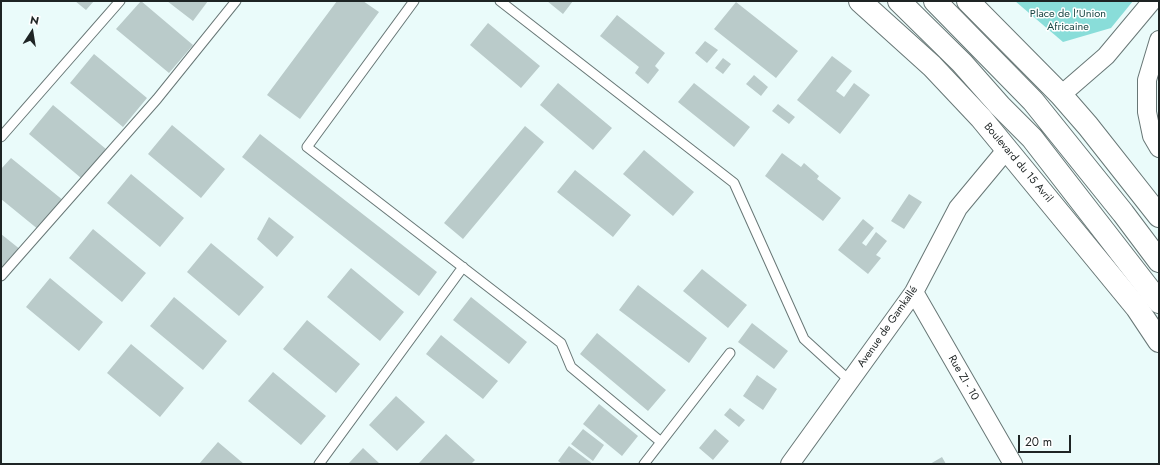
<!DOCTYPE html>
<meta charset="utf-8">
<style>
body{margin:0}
#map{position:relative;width:1160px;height:465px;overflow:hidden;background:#eafbfa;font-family:Jost,sans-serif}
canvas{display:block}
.frame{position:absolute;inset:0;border:2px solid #1e2424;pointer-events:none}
.north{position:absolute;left:12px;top:12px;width:40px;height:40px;-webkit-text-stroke:3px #fff;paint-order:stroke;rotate:12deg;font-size:11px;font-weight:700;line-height:16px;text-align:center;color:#1e2424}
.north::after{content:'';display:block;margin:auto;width:14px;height:18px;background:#1e2424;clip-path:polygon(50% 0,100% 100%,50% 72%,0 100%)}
.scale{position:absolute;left:1018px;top:435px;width:53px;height:18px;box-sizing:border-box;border:2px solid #1e2424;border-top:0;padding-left:5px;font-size:12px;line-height:14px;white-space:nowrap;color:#1e2424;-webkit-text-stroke:3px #fff;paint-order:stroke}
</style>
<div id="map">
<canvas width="1160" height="465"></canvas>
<div class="frame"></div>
<div class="north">N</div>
<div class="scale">20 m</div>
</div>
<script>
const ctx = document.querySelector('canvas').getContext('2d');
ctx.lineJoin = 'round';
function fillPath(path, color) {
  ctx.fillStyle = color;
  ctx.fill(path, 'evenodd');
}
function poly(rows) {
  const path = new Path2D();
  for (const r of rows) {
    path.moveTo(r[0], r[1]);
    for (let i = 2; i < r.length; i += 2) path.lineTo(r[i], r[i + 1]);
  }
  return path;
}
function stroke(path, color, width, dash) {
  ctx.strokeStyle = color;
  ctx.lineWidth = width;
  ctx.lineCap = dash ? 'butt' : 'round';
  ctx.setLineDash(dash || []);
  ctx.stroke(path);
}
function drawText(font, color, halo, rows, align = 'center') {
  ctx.font = font + ' Jost,sans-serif';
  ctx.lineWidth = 3;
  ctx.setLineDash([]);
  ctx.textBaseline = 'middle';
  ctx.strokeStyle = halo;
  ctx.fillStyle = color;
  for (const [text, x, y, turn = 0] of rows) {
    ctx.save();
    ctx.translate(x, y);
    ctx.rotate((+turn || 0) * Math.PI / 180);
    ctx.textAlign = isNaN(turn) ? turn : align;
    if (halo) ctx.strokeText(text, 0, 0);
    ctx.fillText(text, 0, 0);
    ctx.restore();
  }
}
fillPath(poly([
 [1015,1,1133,1,1111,28,1063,42]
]), '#89ddd9');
fillPath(poly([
 [75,1,94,1,86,10],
 [141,1,193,45,169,73,116,29],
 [167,1,208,1,193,21],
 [337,1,363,1,379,12,300,119,267,95],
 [547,1,573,1,563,14],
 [736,2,798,51,776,78,714,29],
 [617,15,665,53,655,66,659,70,648,84,635,73,639,67,600,36],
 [488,23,540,66,521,88,470,45],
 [705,41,718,50,707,63,695,53],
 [94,54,147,98,123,127,70,83],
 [832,56,852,71,836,91,844,97,854,83,870,95,840,134,797,100],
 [723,58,731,64,723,74,715,68],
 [754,75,768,87,761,96,746,84],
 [558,83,612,128,593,150,540,105],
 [694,83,750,127,734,147,678,102],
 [778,104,795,117,789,124,772,111],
 [53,105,106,149,81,178,29,134],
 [172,125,225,169,201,198,148,154],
 [525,126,544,142,463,239,444,223],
 [260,134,437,272,419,296,242,157],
 [644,150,694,192,673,216,623,174],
 [782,153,801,167,804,163,819,176,817,179,841,198,823,221,765,176],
 [11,158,64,201,39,230,1,199,1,169],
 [575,170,631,215,613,237,557,192],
 [131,174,184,218,160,247,107,203],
 [909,194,922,202,904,229,891,221],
 [269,217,294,237,277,257,257,239],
 [863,219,874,228,862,243,866,246,876,232,887,241,876,255,881,258,868,274,838,250],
 [93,229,146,273,122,302,69,258],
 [1,234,21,250,1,273],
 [211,243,264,287,239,316,187,272],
 [351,268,404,312,380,341,327,297],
 [702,269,747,305,728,328,683,291],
 [50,278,103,322,79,351,26,307],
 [638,285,707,338,689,363,619,310],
 [174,297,227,341,203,370,150,326],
 [471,297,527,342,509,364,453,320],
 [307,320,360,364,336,393,283,349],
 [752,323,788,351,774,369,738,342],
 [597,333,666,390,648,411,580,354],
 [441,335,498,381,483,399,426,354],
 [131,344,184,388,160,417,107,373],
 [273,372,326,416,301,445,248,401],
 [757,375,777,389,763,410,743,396],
 [396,396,425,422,397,451,369,425],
 [599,404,638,436,622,456,583,424],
 [730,408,745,420,739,427,724,415],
 [583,429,604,445,593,461,571,444],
 [715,429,729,441,713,460,699,448],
 [446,434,475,460,471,464,420,464,419,463],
 [218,442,244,464,199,464],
 [569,446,593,464,562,464,558,461],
 [363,448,380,464,348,464],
 [942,457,946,464,930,464]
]), '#bacbca');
const service = poly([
 [414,1,307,147,561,343,571,367,661,442],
 [500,1,734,183,804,339,850,381],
 [1,137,120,1],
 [1,276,157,99,236,1],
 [319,464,463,267],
 [644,464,730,353]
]);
const minor = poly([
 [1159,40,1147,80,1147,112,1152,136,1159,148],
 [1061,95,1106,56,1152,1],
 [914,292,1013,464],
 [790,464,914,292,958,208,1007,149]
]);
const primary = poly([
 [860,1,932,66,981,118,1137,308,1159,341],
 [968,1,1061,95,1088,126,1159,216]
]);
const trunk = poly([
 [899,1,962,63,1000,106,1032,138,1159,302],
 [935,1,1033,101,1123,213,1159,261]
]);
stroke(service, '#687776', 11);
stroke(minor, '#687776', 20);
stroke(primary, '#687776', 24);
stroke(trunk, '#687776', 24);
stroke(service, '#fff', 9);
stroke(minor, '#fff', 18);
stroke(primary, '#fff', 22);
stroke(trunk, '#fff', 22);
drawText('11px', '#194543', '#fff', [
 ["Place de l'Union",1068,14],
 ["Africaine",1068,27]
]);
drawText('11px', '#1e2424', '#fff', [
 ["Boulevard du 15 Avril",1018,163,50],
 ["Avenue de Gamkallé",888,327,-55],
 ["Rue ZI - 10",963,378,60]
]);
</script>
